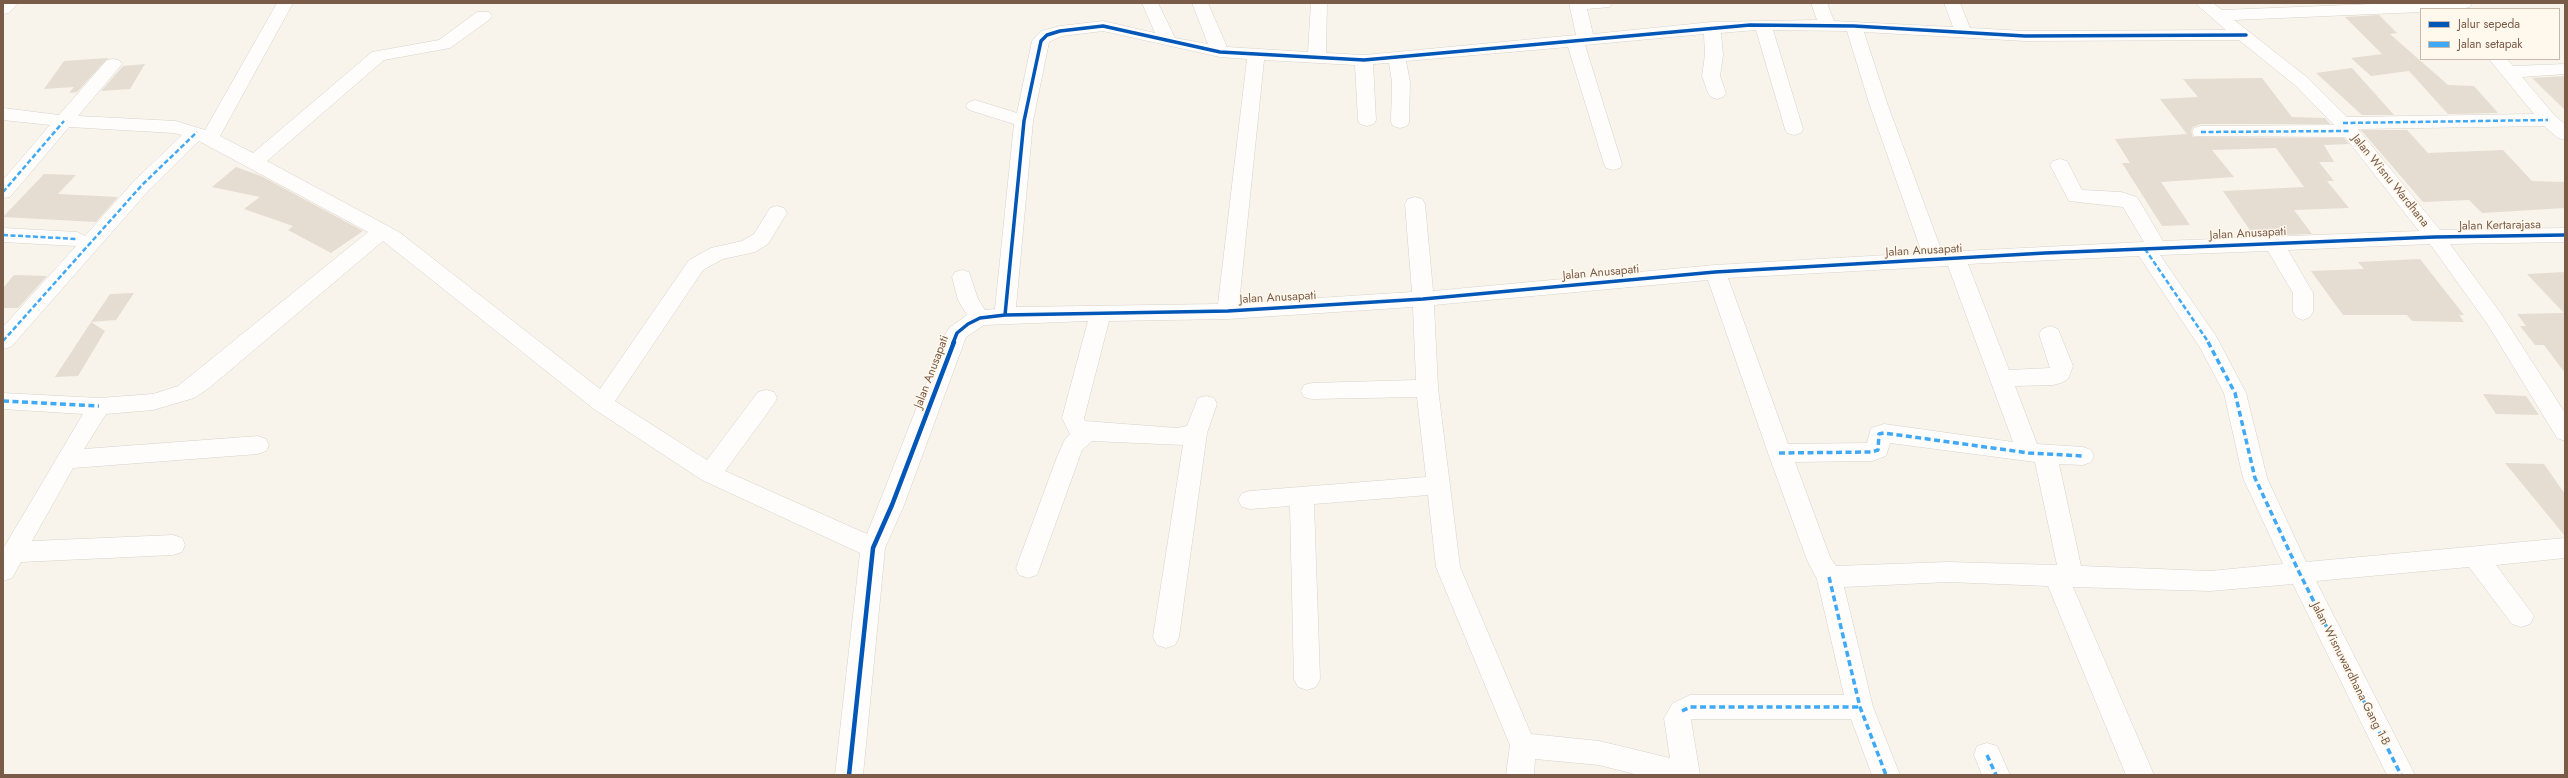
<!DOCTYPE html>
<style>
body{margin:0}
#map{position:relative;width:2568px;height:778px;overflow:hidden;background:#f8f4eb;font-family:Jost,sans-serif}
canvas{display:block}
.frame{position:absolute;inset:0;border:4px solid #795b48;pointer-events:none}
.legend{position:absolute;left:2420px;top:8px;width:140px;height:52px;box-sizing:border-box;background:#fff8ed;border:1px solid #c9b9ab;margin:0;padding:5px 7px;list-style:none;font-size:12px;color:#795b48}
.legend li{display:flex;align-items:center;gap:8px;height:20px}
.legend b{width:20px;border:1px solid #c9b9ab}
</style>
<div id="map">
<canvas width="2568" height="778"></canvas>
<div class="frame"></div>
<ul class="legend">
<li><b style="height:5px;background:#0057b8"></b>Jalur sepeda</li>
<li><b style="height:5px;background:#3fa9f5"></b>Jalan setapak</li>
</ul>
</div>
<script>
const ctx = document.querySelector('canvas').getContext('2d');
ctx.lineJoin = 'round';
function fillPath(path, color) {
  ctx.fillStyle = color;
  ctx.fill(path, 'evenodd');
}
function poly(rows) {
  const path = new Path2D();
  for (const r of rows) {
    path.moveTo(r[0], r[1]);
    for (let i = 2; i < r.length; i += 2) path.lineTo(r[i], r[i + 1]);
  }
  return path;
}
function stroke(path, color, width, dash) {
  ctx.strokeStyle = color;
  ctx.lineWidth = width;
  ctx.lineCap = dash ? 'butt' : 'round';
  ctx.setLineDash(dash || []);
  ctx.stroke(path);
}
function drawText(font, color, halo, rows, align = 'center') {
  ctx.font = font + ' Jost,sans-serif';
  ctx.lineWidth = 3;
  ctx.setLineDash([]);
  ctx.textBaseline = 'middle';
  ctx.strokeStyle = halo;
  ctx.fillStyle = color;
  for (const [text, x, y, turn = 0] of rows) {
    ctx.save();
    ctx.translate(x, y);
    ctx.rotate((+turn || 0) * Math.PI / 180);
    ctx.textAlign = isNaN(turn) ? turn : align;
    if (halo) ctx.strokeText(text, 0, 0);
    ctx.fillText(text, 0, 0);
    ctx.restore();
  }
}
fillPath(poly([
 [2379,15,2397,33,2390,34,2448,85,2474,86,2498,113,2448,114,2409,71,2371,76,2351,58,2382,54,2345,17],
 [108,58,77,92,69,93,74,87,44,89,64,61],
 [145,64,130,89,101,91,123,66],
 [2352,68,2394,115,2362,115,2316,73],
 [2565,76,2565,110,2532,78],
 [2262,78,2292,117,2325,118,2330,124,2201,124,2193,127,2191,131,2193,137,2344,138,2349,144,2324,145,2334,162,2319,162,2334,181,2327,181,2349,208,2294,210,2312,234,2254,236,2223,191,2304,187,2276,148,2212,150,2234,177,2161,182,2190,225,2162,226,2122,163,2130,163,2115,139,2187,134,2160,99,2198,97,2183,79],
 [2361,130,2407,130,2428,153,2503,150,2532,181,2565,182,2565,208,2482,213,2469,200,2423,202],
 [236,167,261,176,363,231,331,253,288,230,293,226,244,209,260,197,212,187],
 [44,174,76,175,58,194,118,197,96,222,3,217],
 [2420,259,2464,315,2459,315,2464,322,2412,321,2407,315,2343,315,2311,271,2364,269,2358,262],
 [2565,272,2565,373,2544,345,2535,345,2520,326,2526,326,2517,314,2564,313,2527,274],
 [14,275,47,276,18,308,3,308,3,288],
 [134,293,116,320,91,322,110,294],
 [91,322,105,331,78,376,55,377],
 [2483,394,2526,396,2539,415,2496,414],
 [2505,463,2544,464,2565,494,2565,536]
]), '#e5dcd2');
const minor = poly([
 [3,3,18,3,9,13,3,14,3,3],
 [277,3,293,3,220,136,253,153,372,52,439,40,477,12,489,12,492,16,489,20,450,48,384,60,267,161,399,232,600,389,689,260,711,248,742,241,754,234,770,208,777,206,784,208,787,213,768,244,755,252,723,259,703,270,615,401,707,460,758,392,766,390,774,392,777,398,774,404,725,471,867,534,946,333,949,328,967,315,958,300,952,277,955,272,962,270,969,272,978,299,985,310,995,309,1014,124,969,110,966,106,969,102,975,100,1017,113,1032,41,1041,31,1060,26,1103,21,1155,33,1142,3,1158,3,1175,38,1208,44,1192,3,1208,3,1227,47,1308,52,1311,3,1327,3,1326,53,1364,55,1576,35,1569,3,1612,3,1610,7,1587,9,1593,34,1712,22,1817,20,1811,3,1827,3,1834,21,1953,27,1944,3,1960,3,1970,28,2025,31,2226,30,2195,3,2213,3,2222,10,2398,3,2472,3,2470,7,2460,9,2421,9,2421,12,2234,20,2308,78,2347,117,2534,114,2489,59,2507,59,2513,66,2565,64,2565,74,2522,77,2555,116,2565,124,2565,140,2558,138,2544,126,2358,129,2440,230,2565,228,2565,242,2450,244,2502,315,2565,413,2565,441,2557,438,2488,325,2430,244,2288,250,2313,293,2313,312,2310,317,2303,320,2296,317,2293,312,2293,293,2268,251,2160,255,2216,336,2246,393,2267,478,2306,562,2565,538,2565,558,2496,565,2534,616,2530,624,2521,627,2512,624,2469,567,2316,581,2415,775,2387,775,2293,584,2210,591,2073,587,2154,775,2126,775,2048,586,1948,582,1844,587,1873,707,1900,775,1872,775,1851,719,1692,719,1691,720,1700,775,1638,775,1599,765,1535,759,1534,775,1506,775,1510,745,1436,567,1428,495,1314,504,1320,679,1316,687,1307,690,1298,687,1294,679,1290,506,1250,509,1242,507,1238,500,1242,493,1250,491,1426,477,1417,397,1312,399,1304,397,1301,391,1304,385,1312,383,1416,380,1413,307,1228,319,1109,321,1084,418,1085,421,1177,428,1187,426,1198,398,1206,396,1214,398,1217,404,1207,433,1179,637,1175,645,1166,648,1157,645,1153,637,1183,445,1092,441,1082,450,1037,575,1028,578,1019,575,1016,568,1057,457,1065,439,1070,434,1062,418,1088,321,984,325,966,337,904,505,885,548,863,775,835,775,860,553,702,480,594,409,383,241,209,388,194,398,153,410,106,414,84,449,258,436,266,439,269,445,266,451,258,454,73,468,32,541,173,535,182,538,185,545,182,552,173,555,21,562,12,578,3,581,3,549,83,414,3,409,3,393,99,398,153,394,178,386,368,232,199,141,149,190,11,347,3,349,3,327,76,246,3,242,3,228,77,232,85,236,135,180,182,135,174,133,69,127,10,197,3,198,3,180,50,125,3,120,3,108,59,115,107,60,113,59,119,60,122,64,78,116,176,121,205,130,277,3],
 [1756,30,1785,129,1787,133,1794,135,1801,133,1803,129,1773,30,1847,31,1869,103,1922,253,1715,265,1433,291,1425,204,1422,199,1415,197,1408,199,1405,204,1412,292,1239,303,1264,60,1355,65,1358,120,1360,124,1367,126,1374,124,1376,120,1373,64,1389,63,1392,82,1391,122,1393,126,1400,128,1407,126,1409,122,1410,82,1406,61,1568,47,1604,164,1606,168,1613,170,1620,168,1622,164,1585,45,1704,34,1705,55,1702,76,1708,93,1711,97,1717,99,1723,97,1726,93,1720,76,1723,55,1721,33,1756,30],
 [1103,31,1220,57,1247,59,1218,304,1016,307,1033,121,1049,42,1062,36,1103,31],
 [1864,32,2025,41,2239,40,2296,86,2334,125,2201,126,2194,128,2192,132,2194,136,2345,137,2419,231,2163,241,2137,197,2121,192,2082,190,2067,161,2060,159,2053,161,2050,165,2069,201,2123,207,2144,242,1942,252,1887,103,1864,32],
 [2139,256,2199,346,2224,393,2243,478,2283,564,2210,571,2081,566,2059,464,2083,465,2091,462,2094,456,2091,450,2083,447,2037,444,2015,386,2053,385,2061,383,2068,379,2073,366,2058,329,2050,326,2042,329,2039,334,2050,368,2009,370,1968,264,2139,256],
 [1948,266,2013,442,1884,424,1871,428,1867,443,1788,444,1728,278,1948,266],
 [1708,280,1768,453,1807,560,1817,579,1844,695,1690,695,1673,703,1664,718,1670,758,1599,741,1531,734,1460,567,1438,388,1434,305,1708,280],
 [1890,443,2035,462,2057,565,1948,562,1836,566,1830,557,1795,462,1872,461,1886,456,1890,443],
 [1987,743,1997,746,2010,775,1982,775,1974,755,1977,746,1987,743]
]);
stroke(minor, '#d7d1c9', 1);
fillPath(minor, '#fefdfc');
stroke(poly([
 [2343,123,2548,120],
 [2201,132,2350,131],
 [3,192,64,121],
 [3,235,77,239],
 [2145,249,2209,343],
 [3,341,142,185,197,132]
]), '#3fa9f5', 2.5, [5, 2.5]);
stroke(poly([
 [2208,342,2235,393,2255,478,2299,572,2401,775],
 [3,401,99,406],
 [1779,453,1872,452,1878,450,1879,434,1884,433,2029,453,2083,456],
 [1829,577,1860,707,1886,775],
 [1682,711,1690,707,1860,707],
 [1987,755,1996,775]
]), '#3fa9f5', 3.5, [6, 3.5]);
stroke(poly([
 [1005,315,1024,121,1041,41,1047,35,1060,31,1103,26,1220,52,1364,60,1750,25,1854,26,2025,36,2246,35],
 [953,343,957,333,968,324,980,318,1005,315,1228,311,1423,299,1715,272,2045,253,2435,237,2565,235]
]), '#0057b8', 3.5);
stroke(poly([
 [849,775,873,548,892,505,954,342]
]), '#0057b8', 4.5);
drawText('12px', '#795b48', '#fff8ed', [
 ["Jalan Wisnu Wardhana",2390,181,51],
 ["Jalan Kertarajasa",2500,226,-1],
 ["Jalan Anusapati",2248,234,-3],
 ["Jalan Anusapati",1924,251,-3],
 ["Jalan Anusapati",1601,273,-5],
 ["Jalan Anusapati",1278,298,-3],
 ["Jalan Anusapati",932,372,-69],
 ["Jalan Wisnuwardhana Gang 1-B",2350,674,63]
]);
</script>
